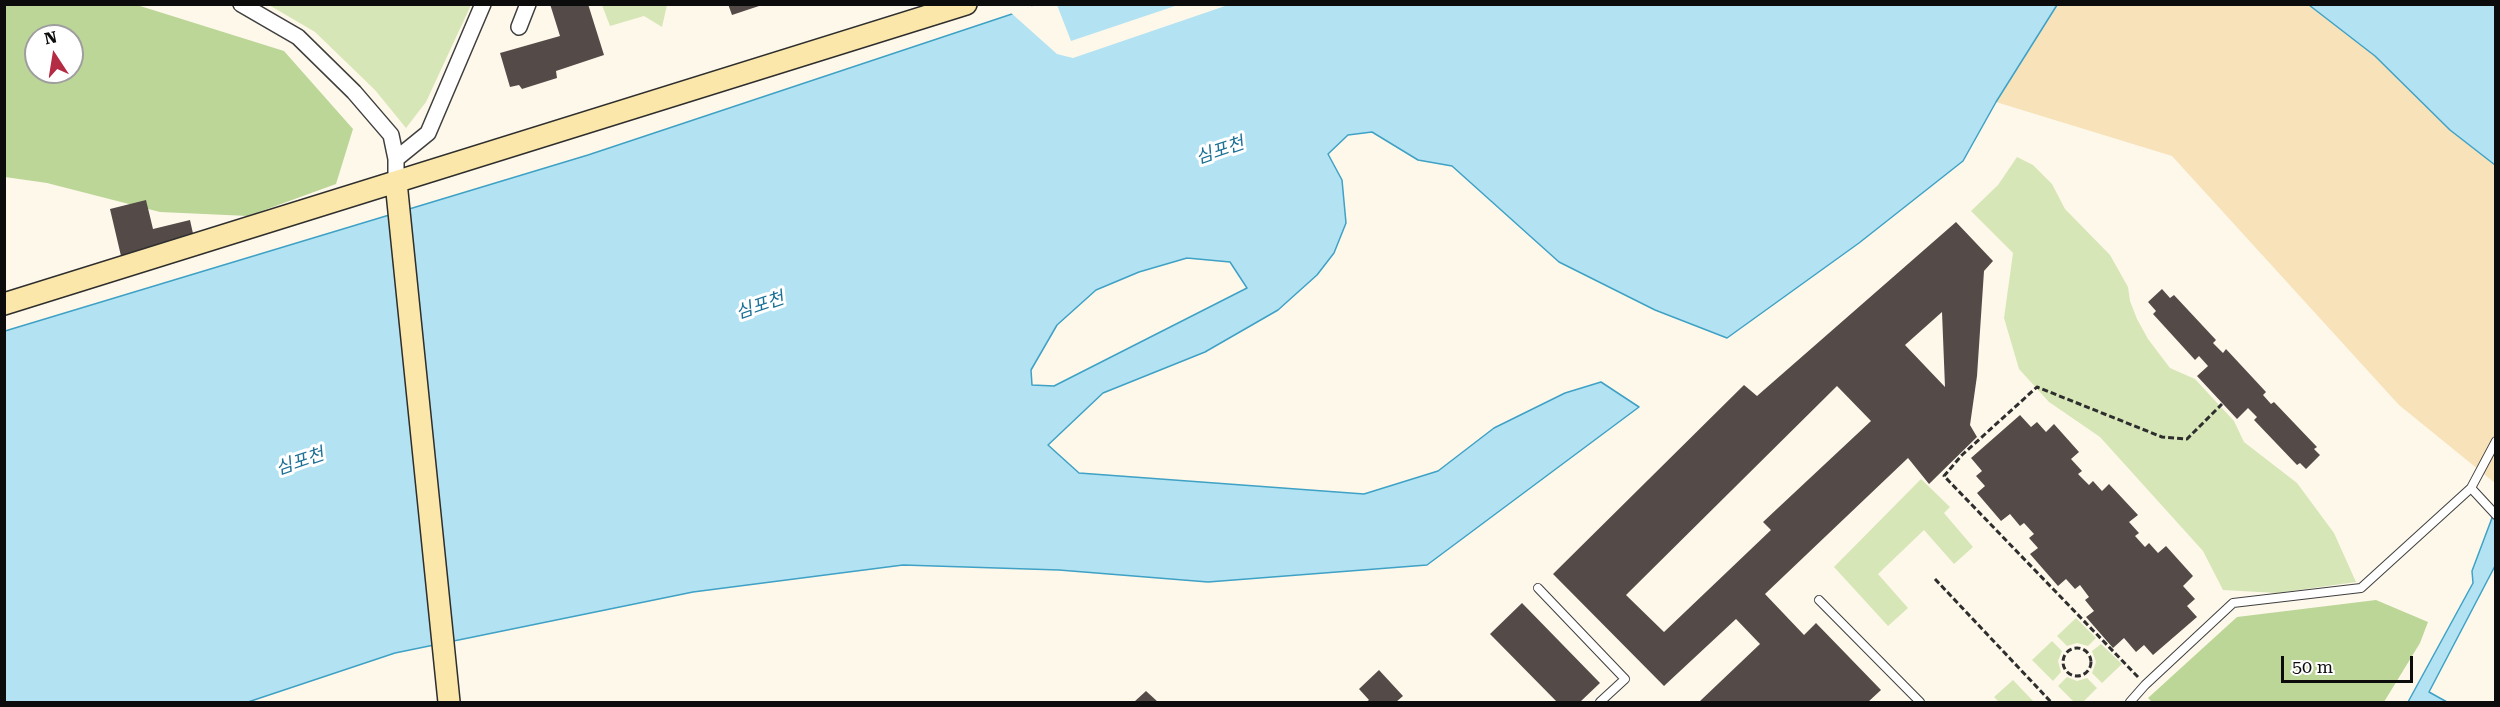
<!DOCTYPE html>
<meta charset="utf-8">
<style>
body{margin:0}
#map{position:relative;width:2500px;height:707px;overflow:hidden;background:#fef8eb;font-family:"Roboto Serif",serif}
canvas{display:block}
.frame{position:absolute;inset:0;border:6px solid #0c0c0c;pointer-events:none}
.north{position:absolute;left:24px;top:24px;width:60px;height:60px;box-sizing:border-box;background:#fff;border:2px solid #9e9e9e;border-radius:50%;rotate:348deg;font-size:16px;font-weight:700;line-height:24px;text-align:center;color:#0c0c0c}
.north::after{content:'';display:block;margin:auto;width:21px;height:27px;background:#b42c44;clip-path:polygon(50% 0,100% 100%,50% 72%,0 100%)}
.scale{position:absolute;left:2281px;top:656px;width:132px;height:27px;box-sizing:border-box;border:3px solid #0c0c0c;border-top:0;padding-left:8px;font-size:18px;line-height:21px;white-space:nowrap;color:#0c0c0c;-webkit-text-stroke:4px #fff;paint-order:stroke}
</style>
<div id="map">
<canvas width="2500" height="707"></canvas>
<div class="frame"></div>
<div class="north">N</div>
<div class="scale">50 m</div>
</div>
<script>
const ctx = document.querySelector('canvas').getContext('2d');
ctx.lineJoin = 'round';
function fillPath(path, color) {
  ctx.fillStyle = color;
  ctx.fill(path, 'evenodd');
}
function poly(rows) {
  const path = new Path2D();
  for (const r of rows) {
    if (r.length === 3) {
      path.moveTo(r[0] + r[2], r[1]);
      path.arc(r[0], r[1], r[2], 0, 2 * Math.PI);
      continue;
    }
    path.moveTo(r[0], r[1]);
    for (let i = 2; i < r.length; i += 2) path.lineTo(r[i], r[i + 1]);
  }
  return path;
}
function stroke(path, color, width, dash) {
  ctx.strokeStyle = color;
  ctx.lineWidth = width;
  ctx.lineCap = dash ? 'butt' : 'round';
  ctx.setLineDash(dash || []);
  ctx.stroke(path);
}
function drawText(font, color, halo, rows, align = 'center') {
  ctx.font = font + ' "Roboto Serif","Noto Sans KR",serif';
  ctx.lineWidth = 6;
  ctx.setLineDash([]);
  ctx.textBaseline = 'middle';
  ctx.strokeStyle = halo;
  ctx.fillStyle = color;
  for (const [text, x, y, turn = 0] of rows) {
    ctx.save();
    ctx.translate(x, y);
    ctx.rotate((+turn || 0) * Math.PI / 180);
    ctx.textAlign = isNaN(turn) ? turn : align;
    if (halo) ctx.strokeText(text, 0, 0);
    ctx.fillText(text, 0, 0);
    ctx.restore();
  }
}
fillPath(poly([
 [269,5,471,5,426,102,406,128,375,90,315,32],
 [602,5,602,4,667,5,662,27,644,16,610,26],
 [2017,157,2033,165,2052,184,2065,209,2110,255,2128,287,2130,301,2137,319,2148,339,2170,368,2195,379,2234,421,2244,442,2297,483,2334,533,2356,582,2277,593,2223,590,2203,551,2100,437,2049,402,2019,369,2004,318,2013,253,1971,211,1998,185],
 [1921,479,1950,507,1944,513,1973,547,1954,564,1924,530,1878,574,1908,608,1888,626,1834,567],
 [2076,618,2096,638,2088,646,2077,643,2067,646,2057,636],
 [2052,641,2062,651,2058,661,2061,672,2053,681,2032,660],
 [2101,644,2122,664,2102,683,2092,673,2096,662,2092,651],
 [2067,677,2077,681,2087,678,2097,688,2083,702,2074,702,2058,686],
 [2013,680,2033,701,2031,702,1999,702,1994,697]
]), '#d6e6b7');
fillPath(poly([
 [5,5,137,5,284,51,353,129,336,184,248,216,160,212,47,183,5,177],
 [36,36,72,36,72,72,36,72],
 [2376,600,2428,622,2420,643,2384,702,2152,702,2148,698,2237,617]
]), '#bcd698');
fillPath(poly([
 [2057,5,2309,5,2375,56,2450,130,2495,165,2495,483,2399,405,2172,156,1996,102]
]), '#f7e2ba');
const water = poly([
 [1039,5,2057,5,1996,102,1963,161,1859,243,1727,338,1655,310,1559,262,1452,166,1418,160,1372,132,1348,135,1328,154,1342,180,1346,223,1334,253,1317,275,1278,310,1205,352,1103,393,1048,445,1079,473,1364,494,1438,471,1494,428,1565,393,1601,382,1639,407,1427,565,1208,582,1059,570,903,565,693,592,395,653,248,702,5,702,5,331,588,155,1039,5],
 [1187,258,1230,262,1247,288,1054,386,1032,385,1031,370,1057,325,1096,290,1139,272,1187,258],
 [2309,5,2495,5,2495,165,2450,130,2375,56,2309,5],
 [2495,510,2495,566,2429,692,2447,702,2408,702,2473,583,2472,571,2495,510]
]);
fillPath(water, '#b3e3f2');
stroke(water, '#3ea1c5', 1.5);
fillPath(poly([
 [1037,5,1057,5,1071,41,1178,5,1228,5,1073,58,1057,54,1010,12]
]), '#fef8eb');
fillPath(poly([
 [550,4,588,4,604,55,556,71,557,78,522,89,519,85,510,87,500,53,560,36],
 [728,4,762,4,762,5,732,15],
 [146,200,153,229,190,220,194,238,121,256,110,209],
 [1956,222,1993,261,1984,271,1977,376,1970,425,1977,437,1929,484,1908,458,1765,594,1804,635,1816,623,1881,690,1868,702,1699,702,1760,644,1736,619,1664,686,1553,574,1744,385,1757,396],
 [1942,312,1945,387,1905,345],
 [1837,386,1871,421,1763,522,1771,530,1664,632,1626,595],
 [2162,289,2170,298,2174,295,2216,340,2213,343,2223,353,2226,349,2266,392,2263,395,2271,404,2274,402,2317,447,2314,449,2320,455,2306,469,2300,463,2297,465,2254,420,2257,417,2248,408,2237,419,2197,376,2208,366,2199,356,2195,360,2153,314,2156,311,2148,302],
 [2020,415,2031,427,2037,422,2046,432,2054,424,2079,452,2071,459,2082,471,2078,474,2089,485,2093,481,2102,491,2109,484,2138,515,2129,522,2139,533,2135,536,2145,547,2149,543,2158,553,2166,546,2193,576,2183,586,2195,599,2187,606,2197,617,2153,655,2144,645,2136,652,2124,638,2113,648,2086,617,2094,611,2085,600,2089,597,2080,585,2075,589,2066,579,2058,586,2030,554,2038,548,2029,538,2034,534,2024,523,2020,526,2010,514,2001,521,1977,493,1985,486,1976,476,1982,471,1971,458],
 [1522,603,1600,683,1580,702,1557,702,1490,634],
 [1379,670,1403,696,1396,702,1366,702,1369,700,1359,689],
 [1146,691,1158,702,1134,702]
]), '#544b49');
const lane = poly([
 [2471,488,2496,515],
 [1538,588,1625,679,1600,702],
 [1819,600,1920,702],
 [2130,702,2145,685,2233,603,2361,588,2471,488,2496,441]
]);
const street = poly([
 [241,4,298,37,354,92,391,135,396,159,396,182],
 [519,27,528,4],
 [396,159,428,133,483,4]
]);
const secondary = poly([
 [396,182,449,702],
 [4,304,966,4]
]);
stroke(lane, '#3f3f3f', 10);
stroke(street, '#3f3f3f', 18);
stroke(secondary, '#2e2e2e', 24);
stroke(poly([
 [1935,579,2051,702],
 [2077,662,14],
 [2138,677,1944,476,1962,455,2037,387,2162,437,2187,439,2222,404]
]), '#2e2e2e', 3, [6, 3]);
stroke(lane, '#fff', 8);
stroke(street, '#fff', 15);
stroke(secondary, '#fbe7aa', 21);
drawText('italic 18px', '#1c7196', '#fff', [
 ["심포천",1220,151,-19],
 ["심포천",760,306,-19],
 ["심포천",300,462,-19]
]);
</script>
